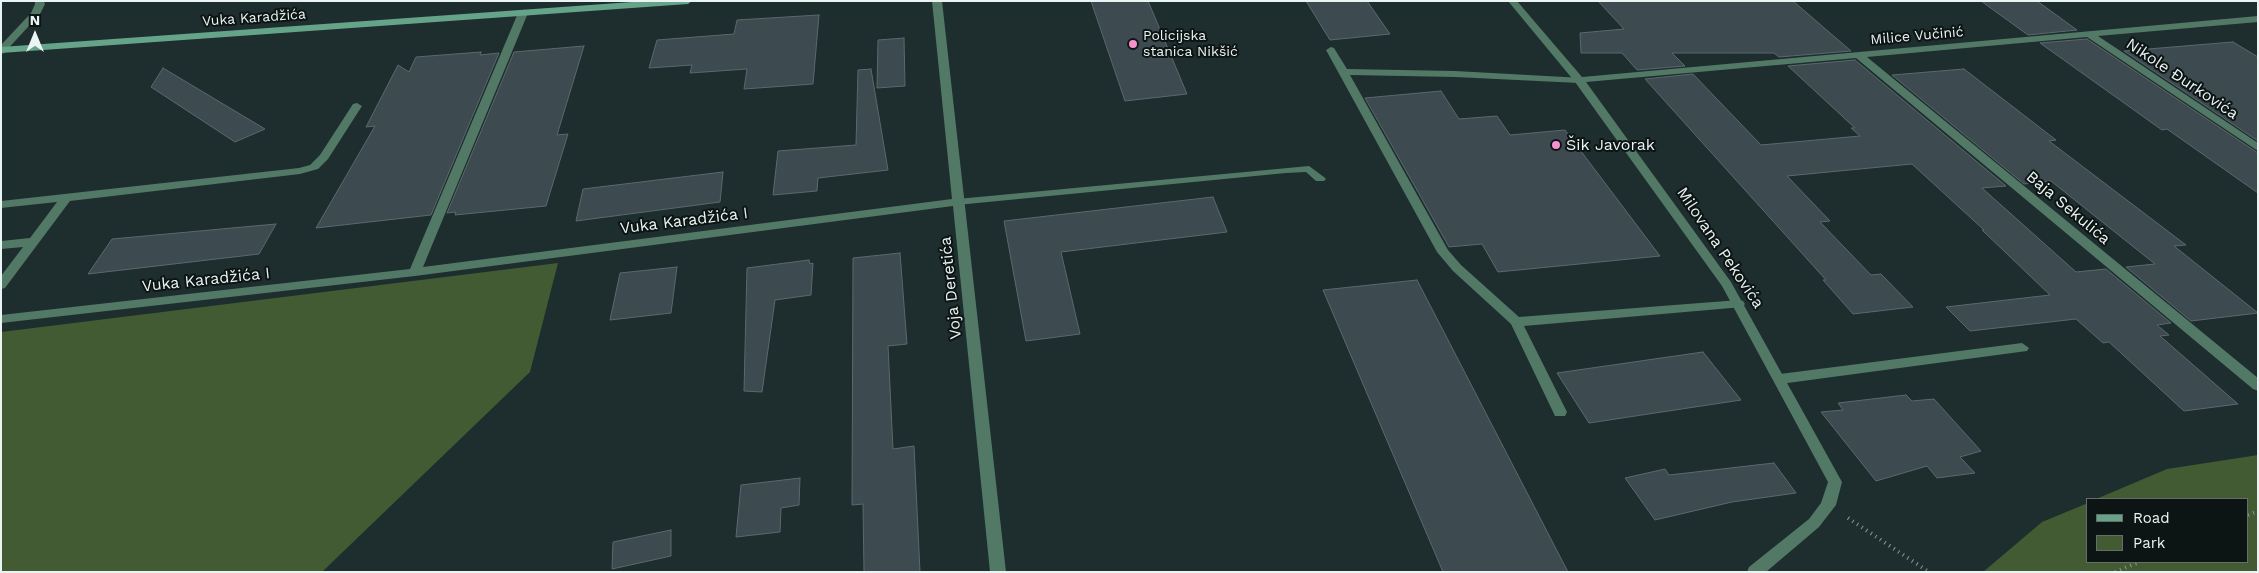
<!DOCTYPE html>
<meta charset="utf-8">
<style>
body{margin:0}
#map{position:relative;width:2259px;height:573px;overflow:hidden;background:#1e2d2d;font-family:"Work Sans",sans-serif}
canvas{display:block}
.frame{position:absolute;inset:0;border:2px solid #eaf4f3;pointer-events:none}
.legend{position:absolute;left:2086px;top:498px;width:162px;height:65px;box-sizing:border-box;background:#0d1414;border:1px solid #656e6d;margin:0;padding:6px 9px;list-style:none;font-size:15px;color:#eaf4f3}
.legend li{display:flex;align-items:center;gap:10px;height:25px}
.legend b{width:25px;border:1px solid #656e6d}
.north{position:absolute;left:10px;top:10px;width:50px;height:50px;-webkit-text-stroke:4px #0d1414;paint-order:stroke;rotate:0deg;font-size:14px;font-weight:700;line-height:20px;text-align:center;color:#eaf4f3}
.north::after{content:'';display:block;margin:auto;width:18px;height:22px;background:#eaf4f3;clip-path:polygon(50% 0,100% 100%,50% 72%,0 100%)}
</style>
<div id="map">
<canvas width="2259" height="573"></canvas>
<div class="frame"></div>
<ul class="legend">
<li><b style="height:6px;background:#65a488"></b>Road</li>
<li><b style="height:14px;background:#425b33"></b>Park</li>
</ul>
<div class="north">N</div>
</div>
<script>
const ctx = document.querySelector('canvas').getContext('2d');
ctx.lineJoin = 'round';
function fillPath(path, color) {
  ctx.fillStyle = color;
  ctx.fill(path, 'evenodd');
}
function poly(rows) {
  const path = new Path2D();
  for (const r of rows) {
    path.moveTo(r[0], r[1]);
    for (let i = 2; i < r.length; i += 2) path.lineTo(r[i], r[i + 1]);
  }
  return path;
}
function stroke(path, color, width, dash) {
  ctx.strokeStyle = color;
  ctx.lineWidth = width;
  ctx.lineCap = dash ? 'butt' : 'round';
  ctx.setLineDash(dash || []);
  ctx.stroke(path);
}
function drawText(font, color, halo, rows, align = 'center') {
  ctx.font = font + ' "Work Sans",sans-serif';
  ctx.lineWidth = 4;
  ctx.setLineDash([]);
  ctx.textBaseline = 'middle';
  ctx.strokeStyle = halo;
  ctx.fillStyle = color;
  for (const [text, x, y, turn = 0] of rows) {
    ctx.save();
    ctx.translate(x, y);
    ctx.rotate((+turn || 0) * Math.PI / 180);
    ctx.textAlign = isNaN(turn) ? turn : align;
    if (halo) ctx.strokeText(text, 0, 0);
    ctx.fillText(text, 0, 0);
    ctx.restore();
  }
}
fillPath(poly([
 [558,263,530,372,322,572,1,572,1,332],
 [2258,455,2258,572,1983,572,2042,522,2088,503,2088,562,2248,562,2248,499,2096,499,2167,469]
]), '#425b33');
const building = poly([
 [1091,1,1148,1,1187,94,1125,101,1091,1],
 [1306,1,1367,1,1390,34,1330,40,1306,1],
 [1598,1,1793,1,1851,51,1779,57,1774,53,1672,53,1685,66,1637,70,1622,53,1581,53,1580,33,1624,29,1598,1],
 [1981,1,2037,1,2077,30,2028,35,1981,1],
 [819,15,813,84,744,89,747,69,690,73,692,65,649,68,657,40,734,34,737,20,819,15],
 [904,38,905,86,877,88,878,40,904,38],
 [2087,39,2258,153,2258,193,2167,129,2162,130,2040,43,2087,39],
 [2233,42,2258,57,2258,141,2124,51,2233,42],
 [584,46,557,135,568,134,546,206,455,215,456,212,447,213,514,52,584,46],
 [481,52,480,55,499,53,431,215,316,228,375,126,366,127,398,65,409,72,416,57,481,52],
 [1855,60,2006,186,1982,188,2076,272,2106,269,2171,323,2157,325,2169,335,2160,336,2238,404,2184,411,2109,342,2103,343,2076,319,1970,331,1946,307,2050,295,1982,230,1984,230,1912,164,1787,176,1830,221,1820,222,1871,275,1881,274,1913,307,1853,314,1823,280,1826,280,1645,79,1693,74,1761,145,1860,136,1851,128,1855,128,1788,66,1855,60],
 [163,68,265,129,235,142,151,87,163,68],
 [871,69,888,170,818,178,817,191,773,195,778,151,856,145,858,70,871,69],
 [1964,69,2056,140,2049,141,2186,245,2174,246,2258,313,2191,321,2126,267,2155,264,2051,181,2024,184,1892,75,1964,69],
 [1441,91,1459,119,1497,116,1510,135,1565,130,1660,256,1498,272,1482,244,1449,247,1365,98,1441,91],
 [723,172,720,202,576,221,583,189,723,172],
 [1213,197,1227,232,1061,252,1080,334,1026,341,1004,221,1213,197],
 [276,224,259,254,88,274,112,239,276,224],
 [900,253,907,344,888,346,893,449,914,446,920,572,864,572,863,504,852,505,853,258,900,253],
 [809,260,810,264,813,263,811,295,775,300,762,392,744,391,747,268,809,260],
 [677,267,671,313,610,320,620,273,677,267],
 [1417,280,1568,572,1443,572,1323,290,1417,280],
 [1703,352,1741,400,1589,423,1557,373,1703,352],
 [1906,395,1912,401,1934,399,1981,451,1960,457,1975,473,1937,478,1927,466,1876,481,1821,412,1843,410,1838,403,1906,395],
 [1774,463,1796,493,1732,502,1655,520,1625,478,1665,469,1669,475,1774,463],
 [800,478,799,505,781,508,780,532,736,537,741,485,800,478],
 [671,530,671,556,612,569,613,542,671,530]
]);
fillPath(building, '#3d4b50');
stroke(building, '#5b696f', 1);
stroke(poly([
 [2248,515,2258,511],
 [1848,518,1929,572],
 [2115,572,2139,562]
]), '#8c9898', 4, [1, 4.5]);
fillPath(poly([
 [1331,47,1334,48,1347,69,1455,71,1583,78,1583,82,1579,83,1455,77,1350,75,1448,250,1461,265,1519,317,1739,300,1743,301,1745,304,1743,307,1524,326,1567,412,1565,416,1555,416,1511,324,1453,271,1437,252,1326,50,1331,47],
 [1309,166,1324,177,1326,179,1324,181,1316,181,1306,172,1286,173,957,205,951,202,957,199,1309,166],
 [2022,343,2029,348,2027,351,1780,384,1775,382,1773,379,1775,376,1780,374,2022,343]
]), '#527866');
fillPath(poly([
 [35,1,44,1,45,4,40,14,4,53,1,54,1,45,31,13,35,4,35,1],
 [932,1,942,1,1006,572,990,572,953,206,415,276,1,323,1,315,410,269,518,13,523,10,528,13,423,267,952,199,932,1],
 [1508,1,1517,1,1582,77,2258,16,2258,22,2098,36,2258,143,2258,151,2087,37,1867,57,2258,378,2258,391,2253,389,1856,58,1586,82,1731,282,1842,482,1836,505,1819,527,1766,572,1747,572,1749,567,1809,519,1821,503,1828,482,1722,286,1575,82,1508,1],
 [357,103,362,106,328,159,318,169,300,174,70,201,5,288,1,289,1,276,23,247,1,249,1,241,30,238,57,202,1,208,1,201,299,168,310,165,320,155,353,104,357,103]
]), '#527866');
fillPath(poly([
 [646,1,692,1,688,4,1,53,1,47,646,1]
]), '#65a488');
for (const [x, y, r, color] of [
 [1133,44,5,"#f690cf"],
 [1556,145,5,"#f690cf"]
]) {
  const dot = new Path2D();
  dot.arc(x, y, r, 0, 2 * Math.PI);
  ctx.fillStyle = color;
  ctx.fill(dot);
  stroke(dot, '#0d1414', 2);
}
drawText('14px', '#eaf4f3', '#0d1414', [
 ["Vuka Karadžića",254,18,-4],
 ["Milice Vučinić",1917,36,-5]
]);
drawText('14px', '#eaf4f3', '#0d1414', [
 ["Policijska",1143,36],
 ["stanica Nikšić",1143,52]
], 'left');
drawText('16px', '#eaf4f3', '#0d1414', [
 ["Nikole Đurkovića",2182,79,34],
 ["Baja Sekulića",2068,208,40],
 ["Vuka Karadžića I",684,221,-7],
 ["Milovana Pekovića",1720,248,56],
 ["Vuka Karadžića I",206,280,-6],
 ["Voja Deretića",951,288,-96]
]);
drawText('16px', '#eaf4f3', '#0d1414', [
 ["Šik Javorak",1566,145]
], 'left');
</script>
